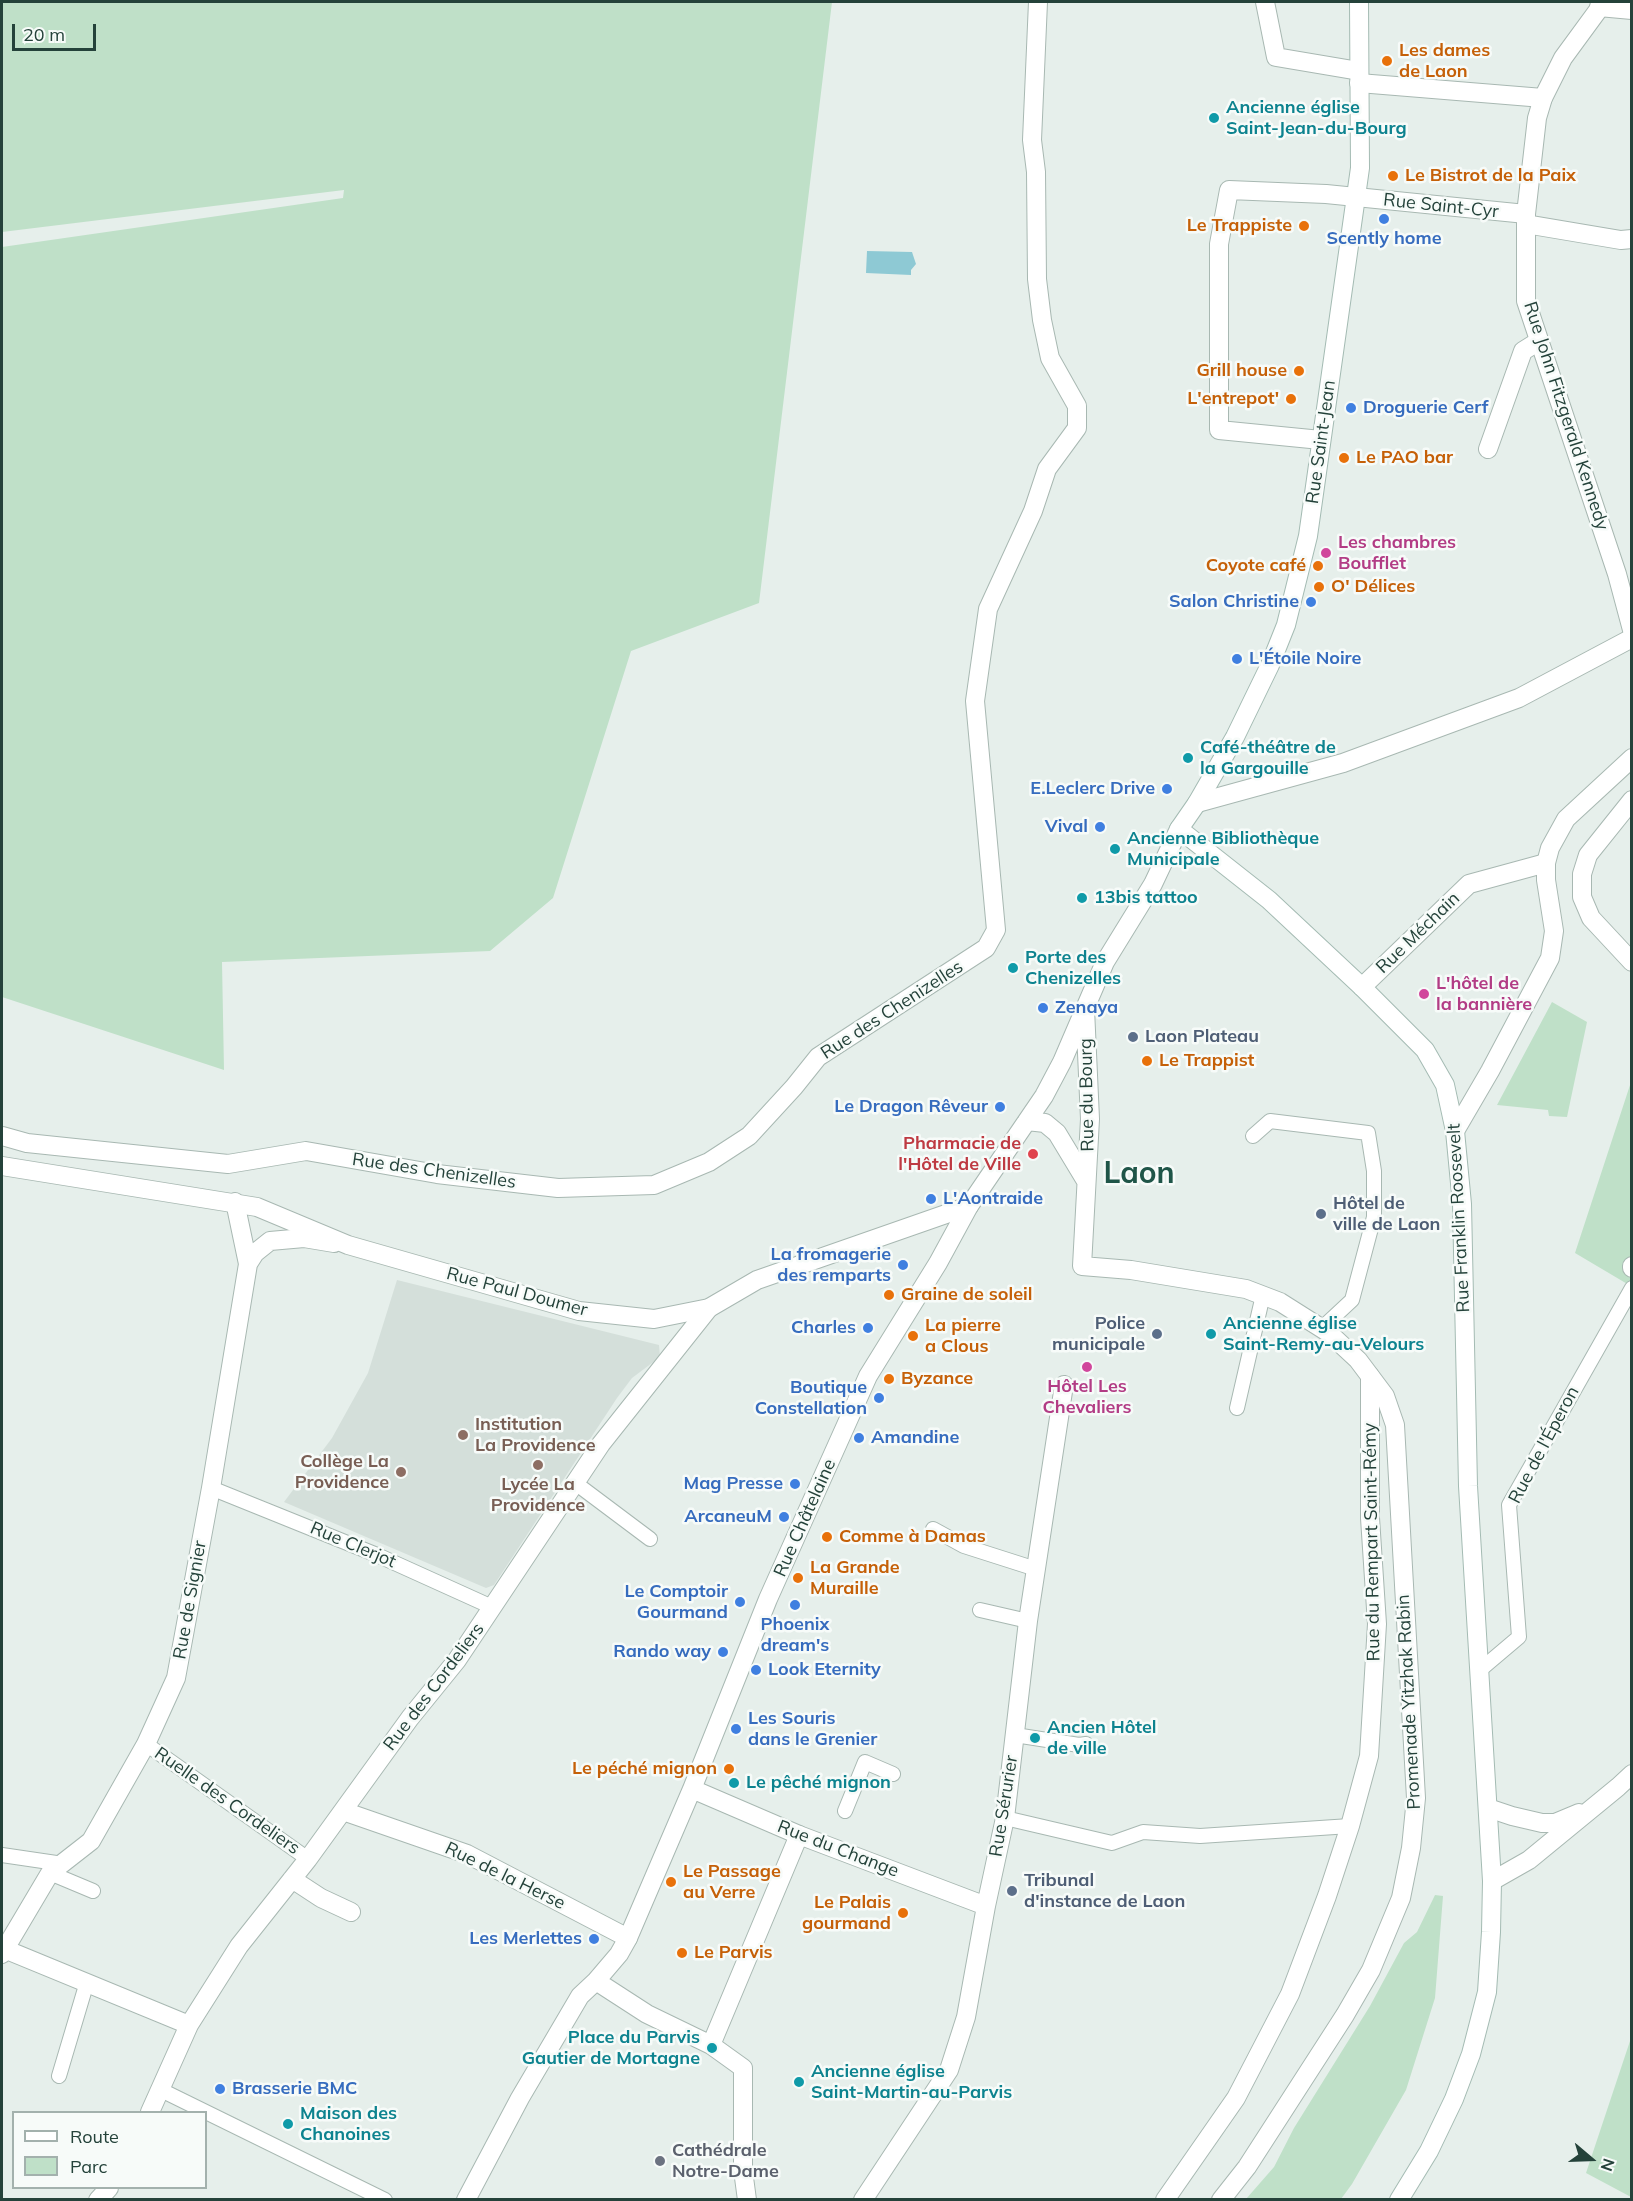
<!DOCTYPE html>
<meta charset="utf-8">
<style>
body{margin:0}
#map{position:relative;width:1633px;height:2201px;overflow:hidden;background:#e6efeb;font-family:Mulish,sans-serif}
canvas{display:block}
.frame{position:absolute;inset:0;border:3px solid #24423a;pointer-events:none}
.legend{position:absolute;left:12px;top:2111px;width:195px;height:78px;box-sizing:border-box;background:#f7fbf9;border:2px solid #a3b1ad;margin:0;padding:8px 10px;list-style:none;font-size:18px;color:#24423a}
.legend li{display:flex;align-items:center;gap:12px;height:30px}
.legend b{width:30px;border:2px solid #a3b1ad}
.north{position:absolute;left:1561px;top:2129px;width:60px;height:60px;-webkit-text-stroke:4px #f7fbf9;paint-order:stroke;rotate:109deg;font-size:16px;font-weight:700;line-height:24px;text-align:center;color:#24423a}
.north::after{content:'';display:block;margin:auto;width:21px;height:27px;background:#24423a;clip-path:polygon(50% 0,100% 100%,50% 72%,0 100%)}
.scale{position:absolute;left:12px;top:24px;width:84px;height:27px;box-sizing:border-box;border:3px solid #24423a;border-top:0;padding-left:8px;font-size:18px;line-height:21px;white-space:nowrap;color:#24423a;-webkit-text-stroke:4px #f7fbf9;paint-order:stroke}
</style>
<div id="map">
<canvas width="1633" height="2201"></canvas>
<div class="frame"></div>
<ul class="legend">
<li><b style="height:8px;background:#fff"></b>Route</li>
<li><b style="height:16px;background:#bfe0c8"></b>Parc</li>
</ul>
<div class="north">N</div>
<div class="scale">20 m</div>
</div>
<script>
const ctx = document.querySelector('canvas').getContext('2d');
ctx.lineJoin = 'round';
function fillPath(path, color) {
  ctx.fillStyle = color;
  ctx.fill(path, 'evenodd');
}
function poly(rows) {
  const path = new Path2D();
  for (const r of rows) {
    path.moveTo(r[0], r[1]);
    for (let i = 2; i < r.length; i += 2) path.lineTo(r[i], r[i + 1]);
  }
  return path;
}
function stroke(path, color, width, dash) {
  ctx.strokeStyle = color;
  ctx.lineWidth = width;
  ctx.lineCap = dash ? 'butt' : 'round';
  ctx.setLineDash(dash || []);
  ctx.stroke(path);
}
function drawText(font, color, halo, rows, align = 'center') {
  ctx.font = font + ' Mulish,sans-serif';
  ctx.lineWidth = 5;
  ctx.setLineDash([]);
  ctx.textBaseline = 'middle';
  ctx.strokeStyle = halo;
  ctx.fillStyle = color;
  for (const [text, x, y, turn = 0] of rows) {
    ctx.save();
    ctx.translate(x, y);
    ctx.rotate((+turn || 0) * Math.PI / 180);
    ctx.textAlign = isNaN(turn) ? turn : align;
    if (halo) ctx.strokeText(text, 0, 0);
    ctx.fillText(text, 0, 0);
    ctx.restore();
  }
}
fillPath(poly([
 [397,1280,659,1345,660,1357,632,1378,617,1398,494,1585,486,1588,284,1502,332,1438,368,1373]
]), '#d4dfda');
fillPath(poly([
 [2,2,832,2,759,603,631,651,553,898,490,951,222,962,224,1070,2,997,2,247,343,198,344,190,2,232],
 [1552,1002,1587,1022,1567,1117,1549,1116,1548,1110,1497,1105],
 [1631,1082,1631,1281,1629,1285,1575,1253],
 [1435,1895,1443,1896,1435,1998,1406,2090,1352,2184,1341,2199,1246,2199,1274,2167,1294,2128,1370,2006,1404,1943,1417,1932],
 [1631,2038,1631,2197,1586,2173]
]), '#bfe0c8');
fillPath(poly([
 [867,251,912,252,916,264,911,270,911,275,866,273]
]), '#8ec9d4');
const service = poly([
 [1253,1136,1270,1121,1368,1133,1374,1171,1374,1217,1352,1300,1322,1328],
 [1237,1408,1263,1295],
 [574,1482,650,1539],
 [211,1488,377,1555,492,1607],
 [933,1529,964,1546,1036,1569],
 [980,1610,1028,1621],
 [1480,1670,1519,1637,1509,1505,1632,1288],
 [1015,1735,1079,1745,1086,1744],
 [146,1744,308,1859],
 [845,1811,865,1762,893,1774],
 [1005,1818,1112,1843,1143,1832,1200,1836,1350,1826],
 [2,1855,63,1864],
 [50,1873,93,1891],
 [59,2076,87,1982],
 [161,2090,385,2200]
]);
const pedestrian = poly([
 [1632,1266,1632,1268],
 [692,1789,799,1835],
 [628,1938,692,1789,768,1599,868,1376,938,1263,969,1206]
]);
const minor = poly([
 [1265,2,1276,57,1359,71],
 [1599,7,1632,10],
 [1359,83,1543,98],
 [1526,224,1621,240,1632,239],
 [1321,440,1219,430,1219,244,1229,190,1326,194,1526,214],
 [1488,449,1523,351,1539,341],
 [1632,800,1588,855,1582,874,1582,897,1591,918,1632,962],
 [1197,803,1343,763,1519,698,1632,638],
 [1362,987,1469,884,1546,863],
 [2,1136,27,1143,228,1164,306,1151,437,1174,558,1188,654,1185,709,1162,749,1136,794,1087,818,1057,986,948,996,930,975,701,988,609,1033,511,1047,469,1077,428,1077,406,1050,358,1042,320,1037,279,1036,172,1032,140,1038,2],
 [248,1264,255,1253,270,1241,304,1238,334,1243],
 [1488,1808,1512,1816,1542,1823,1555,1823,1579,1813],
 [343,1811,467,1854,628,1938,619,1954,596,1981,580,1996,520,2098,466,2200],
 [292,1879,321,1898,351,1912],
 [1492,1881,1529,1860,1618,1787,1632,1774],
 [2,1948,189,2025],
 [2,1954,50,1873,91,1841,146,1744,176,1678,211,1488,248,1264,235,1202],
 [596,1981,647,2014,711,2045],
 [150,2112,189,2025,239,1946,308,1859,410,1718,457,1660,601,1444,709,1308],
 [98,2200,109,2188],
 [747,2200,743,2170,743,2068,711,2045,799,1835,986,1906],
 [863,2200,949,2070,966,2017,986,1906,1005,1818,1028,1621,1064,1385],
 [1165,2200,1236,2098,1290,1994,1327,1896,1350,1826,1369,1756,1377,1624,1370,1518,1370,1376]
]);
const tertiary = poly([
 [1604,2,1563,58,1543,98,1537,118,1526,214,1526,301,1617,574,1632,630],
 [1085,1009,1090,1119,1082,1266,1131,1270,1246,1289,1280,1302,1329,1333,1358,1360,1385,1396,1395,1425,1416,1798,1411,1848,1401,1898,1371,1970,1345,2015,1247,2167,1221,2200],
 [1027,1121,1045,1123,1057,1133,1086,1181],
 [1455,1131,1490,1071,1550,958,1554,931,1546,880,1546,863,1550,848,1566,819,1632,758],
 [2,1166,257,1207,348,1245,579,1311,654,1319,709,1308,757,1280,969,1206,1044,1096,1062,1062,1105,962,1153,884,1179,829]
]);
const secondary = poly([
 [1359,2,1360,168,1308,536,1286,625,1270,665,1235,737,1197,803,1179,829,1269,900,1362,987,1425,1050,1445,1085,1455,1131,1462,1204,1468,1486,1492,1881,1491,1932,1487,1992,1471,2054,1454,2099,1429,2151,1399,2200]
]);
stroke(service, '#a8b8b2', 16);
stroke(pedestrian, '#a8b8b2', 20);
stroke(minor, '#a8b8b2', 20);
stroke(tertiary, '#a8b8b2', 20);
stroke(secondary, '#a4bbb3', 20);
stroke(service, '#fff', 14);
stroke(pedestrian, '#fff', 18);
stroke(minor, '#fff', 18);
stroke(tertiary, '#fff', 18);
stroke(secondary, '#fff', 18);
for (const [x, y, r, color] of [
 [1387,61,6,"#e8710a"],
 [1214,118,6,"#0f9aa8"],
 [1393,176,6,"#e8710a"],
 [1384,219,6,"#3f7fe0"],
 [1304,226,6,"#e8710a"],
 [1299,371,6,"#e8710a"],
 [1291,399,6,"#e8710a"],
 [1351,408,6,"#3f7fe0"],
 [1344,458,6,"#e8710a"],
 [1326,553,6,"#d1479c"],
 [1318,566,6,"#e8710a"],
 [1319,587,6,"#e8710a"],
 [1311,602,6,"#3f7fe0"],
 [1237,659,6,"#3f7fe0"],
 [1188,758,6,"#0f9aa8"],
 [1167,789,6,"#3f7fe0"],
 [1100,827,6,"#3f7fe0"],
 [1115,849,6,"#0f9aa8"],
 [1082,898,6,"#0f9aa8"],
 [1013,968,6,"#0f9aa8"],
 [1424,994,6,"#d1479c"],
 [1043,1008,6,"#3f7fe0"],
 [1133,1037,6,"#5c6f8a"],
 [1147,1061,6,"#e8710a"],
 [1000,1107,6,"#3f7fe0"],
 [1033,1154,6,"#e0444e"],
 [931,1199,6,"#3f7fe0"],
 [1321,1214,6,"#5c6f8a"],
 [903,1265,6,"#3f7fe0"],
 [889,1295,6,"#e8710a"],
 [868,1328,6,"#3f7fe0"],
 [1157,1334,6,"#5c6f8a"],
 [1211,1334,6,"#0f9aa8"],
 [913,1336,6,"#e8710a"],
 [1087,1367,6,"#d1479c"],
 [889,1379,6,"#e8710a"],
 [879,1398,6,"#3f7fe0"],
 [463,1435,6,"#8d6e63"],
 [859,1438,6,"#3f7fe0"],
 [538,1465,6,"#8d6e63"],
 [401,1472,6,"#8d6e63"],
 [795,1484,6,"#3f7fe0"],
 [784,1517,6,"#3f7fe0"],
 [827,1537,6,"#e8710a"],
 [798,1578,6,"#e8710a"],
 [740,1602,6,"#3f7fe0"],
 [795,1605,6,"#3f7fe0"],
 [723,1652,6,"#3f7fe0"],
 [756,1670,6,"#3f7fe0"],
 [736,1729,6,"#3f7fe0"],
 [1035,1738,6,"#0f9aa8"],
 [729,1769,6,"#e8710a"],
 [734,1783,6,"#0f9aa8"],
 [671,1882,6,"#e8710a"],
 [1012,1891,6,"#5c6f8a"],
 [903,1913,6,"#e8710a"],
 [594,1939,6,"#3f7fe0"],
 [682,1953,6,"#e8710a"],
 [712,2048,6,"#0f9aa8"],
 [799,2082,6,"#0f9aa8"],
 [220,2089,6,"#3f7fe0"],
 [288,2124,6,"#0f9aa8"],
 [660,2161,6,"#6b7280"]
]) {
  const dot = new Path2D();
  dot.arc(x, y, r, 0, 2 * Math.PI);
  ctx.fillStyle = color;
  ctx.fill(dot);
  stroke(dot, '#f7fbf9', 2);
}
drawText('bold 18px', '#c56008', '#f7fbf9', [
 ["Les dames",1399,51],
 ["de Laon",1399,72],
 ["Le Bistrot de la Paix",1405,176],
 ["Le Trappiste",1292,226,"right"],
 ["Grill house",1287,371,"right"],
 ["L'entrepot'",1279,399,"right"],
 ["Le PAO bar",1356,458],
 ["Coyote café",1306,566,"right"],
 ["O' Délices",1331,587],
 ["Le Trappist",1159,1061],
 ["Graine de soleil",901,1295],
 ["La pierre",925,1326],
 ["a Clous",925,1347],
 ["Byzance",901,1379],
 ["Comme à Damas",839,1537],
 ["La Grande",810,1568],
 ["Muraille",810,1589],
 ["Le péché mignon",717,1769,"right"],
 ["Le Passage",683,1872],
 ["au Verre",683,1893],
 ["Le Palais",891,1903,"right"],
 ["gourmand",891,1924,"right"],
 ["Le Parvis",694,1953]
], 'left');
drawText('bold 18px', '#0d838f', '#f7fbf9', [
 ["Ancienne église",1226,108],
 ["Saint-Jean-du-Bourg",1226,129],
 ["Café-théâtre de",1200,748],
 ["la Gargouille",1200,769],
 ["Ancienne Bibliothèque",1127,839],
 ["Municipale",1127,860],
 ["13bis tattoo",1094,898],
 ["Porte des",1025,958],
 ["Chenizelles",1025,979],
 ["Ancienne église",1223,1324],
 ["Saint-Remy-au-Velours",1223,1345],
 ["Ancien Hôtel",1047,1728],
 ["de ville",1047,1749],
 ["Le pêché mignon",746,1783],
 ["Place du Parvis",700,2038,"right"],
 ["Gautier de Mortagne",700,2059,"right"],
 ["Ancienne église",811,2072],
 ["Saint-Martin-au-Parvis",811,2093],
 ["Maison des",300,2114],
 ["Chanoines",300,2135]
], 'left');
drawText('18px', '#24423a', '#f7fbf9', [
 ["Rue Saint-Cyr",1441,206,6],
 ["Rue John Fitzgerald Kennedy",1566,416,72],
 ["Rue Saint-Jean",1321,442,-82],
 ["Rue Méchain",1418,933,-44],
 ["Rue des Chenizelles",892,1010,-33],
 ["Rue du Bourg",1087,1095,-91],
 ["Rue des Chenizelles",434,1171,8],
 ["Rue Franklin Roosevelt",1459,1218,-93],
 ["Rue Paul Doumer",517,1292,15],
 ["Rue de l'Éperon",1544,1445,-62],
 ["Rue Châtelaine",805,1518,-66],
 ["Rue du Rempart Saint-Rémy",1372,1542,-91],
 ["Rue Clerjot",353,1545,23],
 ["Rue de Signier",190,1600,-80],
 ["Rue des Cordeliers",434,1687,-53],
 ["Promenade Yitzhak Rabin",1409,1702,-93],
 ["Ruelle des Cordeliers",227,1801,35],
 ["Rue Sérurier",1004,1806,-81],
 ["Rue du Change",838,1849,21],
 ["Rue de la Herse",505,1876,26]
]);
drawText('bold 18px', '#366cbe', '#f7fbf9', [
 ["Scently home",1384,239,"center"],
 ["Droguerie Cerf",1363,408,"left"],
 ["Salon Christine",1299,602],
 ["L'Étoile Noire",1249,659,"left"],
 ["E.Leclerc Drive",1155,789],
 ["Vival",1088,827],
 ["Zenaya",1055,1008,"left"],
 ["Le Dragon Rêveur",988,1107],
 ["L'Aontraide",943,1199,"left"],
 ["La fromagerie",891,1255],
 ["des remparts",891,1276],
 ["Charles",856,1328],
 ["Boutique",867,1388],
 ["Constellation",867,1409],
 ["Amandine",871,1438,"left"],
 ["Mag Presse",783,1484],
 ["ArcaneuM",772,1517],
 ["Le Comptoir",728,1592],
 ["Gourmand",728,1613],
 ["Phoenix",795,1625,"center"],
 ["dream's",795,1646,"center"],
 ["Rando way",711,1652],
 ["Look Eternity",768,1670,"left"],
 ["Les Souris",748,1719,"left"],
 ["dans le Grenier",748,1740,"left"],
 ["Les Merlettes",582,1939],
 ["Brasserie BMC",232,2089,"left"]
], 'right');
drawText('bold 18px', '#b23c85', '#f7fbf9', [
 ["Les chambres",1338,543],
 ["Boufflet",1338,564],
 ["L'hôtel de",1436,984],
 ["la bannière",1436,1005],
 ["Hôtel Les",1087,1387,"center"],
 ["Chevaliers",1087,1408,"center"]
], 'left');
drawText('bold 18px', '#4e5e75', '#f7fbf9', [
 ["Laon Plateau",1145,1037],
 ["Hôtel de",1333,1204],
 ["ville de Laon",1333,1225],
 ["Police",1145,1324,"right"],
 ["municipale",1145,1345,"right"],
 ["Tribunal",1024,1881],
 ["d'instance de Laon",1024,1902]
], 'left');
drawText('bold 18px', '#be3a42', '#f7fbf9', [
 ["Pharmacie de",1021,1144],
 ["l'Hôtel de Ville",1021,1165]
], 'right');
drawText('bold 18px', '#785e54', '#f7fbf9', [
 ["Institution",475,1425],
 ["La Providence",475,1446],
 ["Collège La",389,1462,"right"],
 ["Providence",389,1483,"right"],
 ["Lycée La",538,1485,"center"],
 ["Providence",538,1506,"center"]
], 'left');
drawText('bold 18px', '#5b616d', '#f7fbf9', [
 ["Cathédrale",672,2151],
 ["Notre-Dame",672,2172]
], 'left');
drawText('bold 30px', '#1f5548', '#f7fbf9', [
 ["Laon",1139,1174]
]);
</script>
